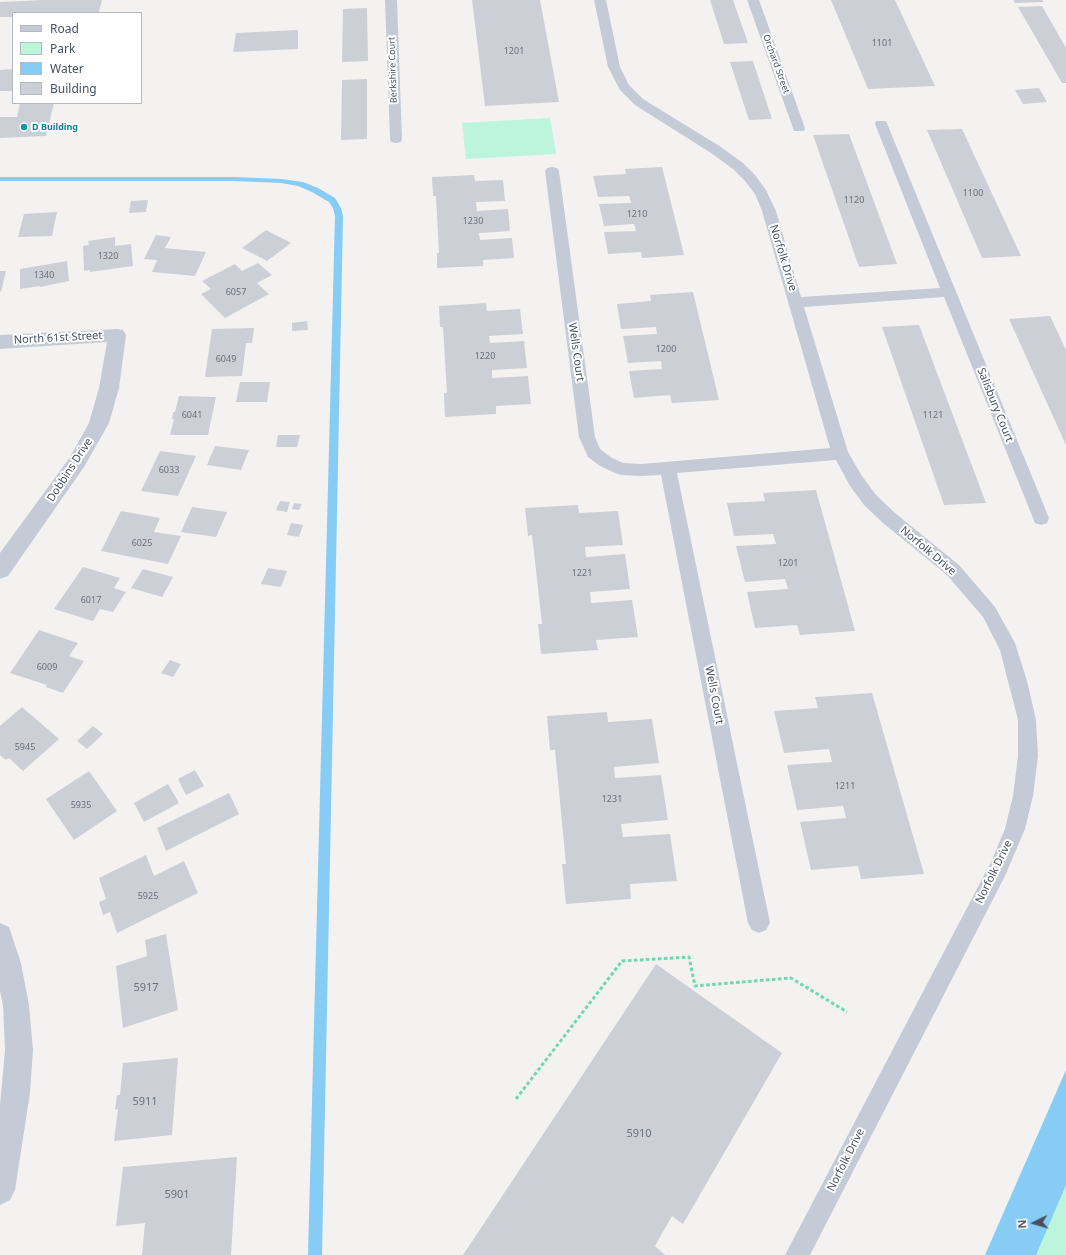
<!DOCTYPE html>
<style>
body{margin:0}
#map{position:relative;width:1066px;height:1255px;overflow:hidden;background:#f4f2f1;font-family:"Noto Sans",sans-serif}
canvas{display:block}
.legend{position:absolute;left:12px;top:12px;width:130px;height:92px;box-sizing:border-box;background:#fff;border:1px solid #b5b9c0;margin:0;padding:5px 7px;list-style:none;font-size:12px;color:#475161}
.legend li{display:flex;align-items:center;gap:8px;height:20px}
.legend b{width:20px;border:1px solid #b5b9c0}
.north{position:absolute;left:1014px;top:1203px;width:40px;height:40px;-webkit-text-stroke:3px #fff;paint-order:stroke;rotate:265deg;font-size:11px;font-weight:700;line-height:16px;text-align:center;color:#475161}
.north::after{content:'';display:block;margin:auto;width:14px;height:18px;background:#475161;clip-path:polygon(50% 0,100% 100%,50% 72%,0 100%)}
</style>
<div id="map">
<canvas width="1066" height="1255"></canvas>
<ul class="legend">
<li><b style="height:5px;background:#c4cbd7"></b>Road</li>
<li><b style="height:11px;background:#bdf4dc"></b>Park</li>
<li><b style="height:11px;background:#86ccf5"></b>Water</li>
<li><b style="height:11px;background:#cdcfd7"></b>Building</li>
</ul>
<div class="north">N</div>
</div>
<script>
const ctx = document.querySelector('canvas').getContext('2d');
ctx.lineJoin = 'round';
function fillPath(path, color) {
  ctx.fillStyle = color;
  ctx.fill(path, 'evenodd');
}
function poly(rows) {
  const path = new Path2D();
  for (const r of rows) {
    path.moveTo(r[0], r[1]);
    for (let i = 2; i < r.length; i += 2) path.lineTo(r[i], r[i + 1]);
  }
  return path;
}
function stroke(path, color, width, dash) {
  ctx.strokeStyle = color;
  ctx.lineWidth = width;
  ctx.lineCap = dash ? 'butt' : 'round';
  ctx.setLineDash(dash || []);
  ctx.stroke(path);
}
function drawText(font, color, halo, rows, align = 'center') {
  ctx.font = font + ' "Noto Sans",sans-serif';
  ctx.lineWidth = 4;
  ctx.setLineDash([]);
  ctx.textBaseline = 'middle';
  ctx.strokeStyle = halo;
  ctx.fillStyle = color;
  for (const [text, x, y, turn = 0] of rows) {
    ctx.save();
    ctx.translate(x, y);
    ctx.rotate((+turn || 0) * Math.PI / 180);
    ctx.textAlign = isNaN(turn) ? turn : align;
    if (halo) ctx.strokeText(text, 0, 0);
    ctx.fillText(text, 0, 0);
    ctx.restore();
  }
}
fillPath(poly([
 [550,118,556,154,466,159,462,123],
 [1066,1120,1066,1255,1007,1255]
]), '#bdf4dc');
fillPath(poly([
 [1066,1070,1066,1185,1036,1255,985,1255]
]), '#86ccf5');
fillPath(poly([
 [0,177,233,177,281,179,303,182,318,188,335,198,341,208,343,216,322,1255,308,1255,335,216,333,208,329,202,312,192,298,186,281,183,233,181,0,181,0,177]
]), '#86ccf5');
fillPath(poly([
 [44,0,102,0,99,12,13,13,13,17,0,17,0,2],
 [472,0,540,0,559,102,485,106],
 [710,0,733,0,748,43,724,44],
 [831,0,895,0,935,86,868,89],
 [1013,0,1042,0,1044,2,1015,3],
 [1042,6,1066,48,1066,83,1062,83,1018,7],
 [367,8,368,61,342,62,343,9],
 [298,30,298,49,233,52,236,33],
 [753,61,772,119,749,120,730,62],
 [13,69,13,91,0,91,0,70],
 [367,79,367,139,341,140,342,80],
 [1039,88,1047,102,1023,104,1015,90],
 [20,103,54,103,46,136,0,138,0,117,17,117],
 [962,129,1021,256,982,258,927,130],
 [849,134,897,264,859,267,813,135],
 [662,167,684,255,642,258,641,252,608,254,604,232,636,231,634,224,604,226,599,204,631,203,629,196,598,197,593,176,626,174,625,169],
 [474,175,475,181,503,180,505,201,476,202,477,211,508,209,510,231,479,233,480,240,512,238,514,258,483,260,483,266,437,268,437,253,439,253,436,196,433,196,432,177],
 [148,200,146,212,129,213,131,201],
 [57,212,52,236,18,237,24,214],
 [266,230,291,243,267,261,242,248],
 [156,235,171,237,165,248,206,252,195,276,152,272,157,260,144,259],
 [115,237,115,246,131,244,133,266,90,272,90,270,84,271,83,246,89,245,88,241],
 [67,261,69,281,40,287,40,286,20,289,20,269],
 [258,263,272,275,257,283,269,294,225,318,201,294,211,289,202,281,235,264,242,271],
 [0,271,6,271,1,292,0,291],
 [693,292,719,400,672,403,670,395,634,398,629,371,662,369,661,361,628,363,623,336,657,334,656,327,621,329,617,304,651,301,650,295],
 [486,303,487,311,520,309,523,334,489,336,490,343,524,341,527,368,492,370,492,378,528,376,531,404,496,406,496,414,445,417,444,393,447,393,443,327,440,327,439,306],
 [1050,316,1066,350,1066,445,1009,319],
 [307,321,308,330,292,331,292,323],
 [919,325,986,503,944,505,882,327],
 [254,328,252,343,246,343,242,376,205,377,212,329],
 [240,382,270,382,267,402,236,402],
 [179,396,216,397,208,435,170,435,174,419,172,419,173,412,175,412],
 [278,435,300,435,297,447,276,447],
 [215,446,249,450,241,470,207,465],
 [160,451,196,456,178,496,141,491],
 [816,490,855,631,800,635,797,625,755,628,747,592,788,589,785,579,745,582,736,546,776,544,773,534,734,536,727,503,765,501,763,493],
 [280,501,290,502,287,512,276,510],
 [294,503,302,504,299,510,292,509],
 [578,505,579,513,618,511,623,545,585,547,586,557,625,554,630,589,590,592,591,603,632,600,638,637,596,640,598,650,541,654,538,624,542,624,532,535,528,536,525,508],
 [192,507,227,512,216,537,181,532],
 [121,511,160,518,154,532,181,536,168,564,101,551],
 [291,523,303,525,299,537,287,535],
 [83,567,120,578,114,588,126,592,113,612,100,609,93,621,54,609],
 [268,568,287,571,281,587,261,584],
 [143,569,173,577,162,597,131,588],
 [39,630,78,643,69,656,84,661,63,693,46,687,47,685,10,673],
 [170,660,181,664,173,677,161,673],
 [872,693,924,874,861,879,858,866,811,870,800,822,846,818,843,806,797,810,787,765,832,762,829,749,784,753,774,711,818,708,815,697],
 [22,707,59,739,23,771,9,758,6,760,0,755,0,726],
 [607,712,608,722,652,719,659,763,614,767,615,778,661,775,668,820,621,824,623,837,670,834,677,881,630,884,631,899,566,904,562,864,566,864,555,750,550,750,547,716],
 [93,726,103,734,87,749,77,741],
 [195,770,204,786,186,795,178,779],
 [89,771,117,811,74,840,46,799],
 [168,784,179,803,144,822,134,803],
 [229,793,239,814,166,851,157,828],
 [146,855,154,876,184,861,198,893,117,933,110,912,103,915,99,902,106,899,99,878],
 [166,934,178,1010,123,1028,116,966,147,956,145,940],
 [656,964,782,1053,683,1224,672,1216,655,1246,665,1255,463,1255],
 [178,1058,172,1135,114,1141,118,1109,115,1110,117,1095,120,1095,123,1063],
 [237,1157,231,1255,142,1255,145,1223,116,1226,123,1167]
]), '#cdcfd7');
stroke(poly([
 [516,1099,622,961,689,957,695,986,791,978,847,1012]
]), '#71d6b5', 3, [3.5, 2.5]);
fillPath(poly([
 [385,0,397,0,402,139,401,142,396,143,391,142,390,139,385,0],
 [594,0,606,0,620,67,629,85,643,99,721,147,743,163,755,175,766,190,776,211,801,297,940,288,875,124,876,121,886,121,1049,518,1047,523,1041,525,1035,523,1033,518,944,297,804,307,848,452,862,476,876,495,895,513,959,565,995,607,1015,643,1027,681,1036,720,1038,756,1033,796,1025,829,1005,876,810,1255,785,1255,991,862,1005,829,1013,796,1018,756,1018,720,1000,650,983,617,947,575,883,523,864,505,850,486,836,460,677,473,770,923,766,930,759,933,752,930,748,923,661,475,641,476,621,475,615,473,600,466,588,457,579,437,545,171,547,168,552,167,557,168,559,171,595,437,600,449,612,458,623,463,641,464,830,448,762,211,755,194,745,181,733,169,711,153,635,105,620,90,608,67,594,0],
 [747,0,759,0,805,128,804,131,794,131,793,128,747,0]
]), '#c4cbd7');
fillPath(poly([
 [117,329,123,330,126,335,119,388,109,423,84,467,8,576,0,579,0,553,70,457,89,423,99,388,107,342,0,349,0,335,117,329],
 [0,923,9,927,21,963,29,1005,33,1050,30,1093,15,1190,10,1200,0,1205,0,1105,5,1050,3,1005,0,991,0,923]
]), '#c4cbd7');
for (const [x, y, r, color] of [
 [24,127,4,"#0f9aa8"]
]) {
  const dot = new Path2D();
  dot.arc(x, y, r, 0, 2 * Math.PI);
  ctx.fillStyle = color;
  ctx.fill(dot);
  stroke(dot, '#fff', 1.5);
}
drawText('9px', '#68707e', null, [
 ["1101",882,43],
 ["1201",514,51],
 ["1100",973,193],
 ["1120",854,200],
 ["1210",637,214],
 ["1230",473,221],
 ["1320",108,256],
 ["1340",44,275],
 ["6057",236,292],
 ["1200",666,349],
 ["1220",485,356],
 ["6049",226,359],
 ["6041",192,415],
 ["1121",933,415],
 ["6033",169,470],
 ["6025",142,543],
 ["1201",788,563],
 ["1221",582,573],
 ["6017",91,600],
 ["6009",47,667],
 ["5945",25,747],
 ["1211",845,786],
 ["1231",612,799],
 ["5935",81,805],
 ["5925",148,896]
]);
drawText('9px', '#475161', '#fff', [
 ["Orchard Street",776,64,70],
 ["Berkshire Court",393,70,-92]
]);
drawText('bold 9px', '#0d838f', '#fff', [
 ["D Building",32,127]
], 'left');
drawText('11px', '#475161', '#fff', [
 ["Norfolk Drive",783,258,73],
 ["North 61st Street",58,338,-3],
 ["Wells Court",576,352,82],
 ["Salisbury Court",995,405,68],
 ["Dobbins Drive",70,470,-57],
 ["Norfolk Drive",928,551,40],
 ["Wells Court",714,695,79],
 ["Norfolk Drive",994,872,-64],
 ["Norfolk Drive",846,1160,-63]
]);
drawText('11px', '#68707e', null, [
 ["5917",146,988],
 ["5911",145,1102],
 ["5910",639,1134],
 ["5901",177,1195]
]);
</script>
